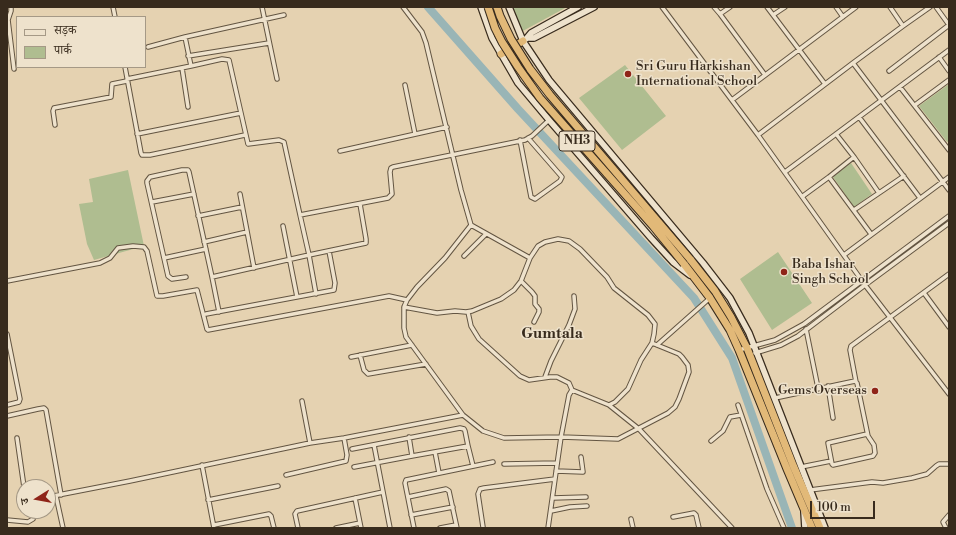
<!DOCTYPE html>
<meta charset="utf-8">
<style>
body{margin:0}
#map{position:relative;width:956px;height:535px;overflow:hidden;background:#e5d2b1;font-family:"Libre Bodoni","Noto Serif Devanagari",serif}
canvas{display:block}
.frame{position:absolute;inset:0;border:8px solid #382b1d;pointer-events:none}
.legend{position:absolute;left:16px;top:16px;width:130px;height:52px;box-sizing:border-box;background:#eee2cc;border:1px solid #a59986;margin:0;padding:5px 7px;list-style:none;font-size:12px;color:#382b1d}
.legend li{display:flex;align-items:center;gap:8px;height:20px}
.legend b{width:20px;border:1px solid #a59986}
.north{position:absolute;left:16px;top:479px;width:40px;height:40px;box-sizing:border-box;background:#eee2cc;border:1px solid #a59986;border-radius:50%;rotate:259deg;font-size:11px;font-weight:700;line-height:16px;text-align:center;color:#382b1d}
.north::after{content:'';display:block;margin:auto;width:14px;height:18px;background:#8f2418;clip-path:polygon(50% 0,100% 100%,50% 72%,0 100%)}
.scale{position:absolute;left:810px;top:501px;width:65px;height:18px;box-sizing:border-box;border:2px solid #382b1d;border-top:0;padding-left:5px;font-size:12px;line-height:14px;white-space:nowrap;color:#382b1d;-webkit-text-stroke:3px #eee2cc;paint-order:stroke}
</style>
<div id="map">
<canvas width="956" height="535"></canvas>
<div class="frame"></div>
<ul class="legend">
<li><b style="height:5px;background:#eee2cc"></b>सड़क</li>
<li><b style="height:11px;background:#afbd90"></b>पार्क</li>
</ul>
<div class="north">उ</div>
<div class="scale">100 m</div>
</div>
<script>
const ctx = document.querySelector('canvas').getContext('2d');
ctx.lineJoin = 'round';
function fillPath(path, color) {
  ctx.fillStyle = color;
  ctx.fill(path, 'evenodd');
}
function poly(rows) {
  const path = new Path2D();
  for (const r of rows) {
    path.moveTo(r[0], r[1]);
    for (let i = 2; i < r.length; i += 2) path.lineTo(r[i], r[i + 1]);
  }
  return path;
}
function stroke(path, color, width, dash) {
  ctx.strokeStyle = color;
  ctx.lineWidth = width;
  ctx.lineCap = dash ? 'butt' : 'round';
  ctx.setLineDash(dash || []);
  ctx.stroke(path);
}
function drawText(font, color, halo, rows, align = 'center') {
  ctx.font = font + ' "Libre Bodoni",serif';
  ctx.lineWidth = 3;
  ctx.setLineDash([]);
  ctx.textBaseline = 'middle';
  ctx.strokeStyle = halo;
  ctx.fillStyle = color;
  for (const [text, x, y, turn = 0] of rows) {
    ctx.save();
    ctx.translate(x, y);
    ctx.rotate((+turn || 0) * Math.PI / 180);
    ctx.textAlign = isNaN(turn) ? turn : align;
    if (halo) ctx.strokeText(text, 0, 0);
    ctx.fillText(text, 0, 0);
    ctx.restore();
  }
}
fillPath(poly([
 [513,7,567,7,521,32],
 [625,65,666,116,622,150,579,98],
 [949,84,949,141,947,142,919,106],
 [851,163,872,194,854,207,833,177],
 [128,170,144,246,94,260,87,244,79,204,93,202,89,179],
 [778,252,812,303,772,330,740,279]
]), '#afbd90');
stroke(poly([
 [428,7,518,109,694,298,732,358,792,528]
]), '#99b5b6', 8);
const street = poly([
 [11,7,11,11,8,20,14,69],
 [113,7,115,17],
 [262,7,277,79],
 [403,7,422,32,426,43,461,190,471,225,445,258,417,287,407,300,404,307,437,313,455,311,466,312,472,311,501,299,514,290,521,281,530,258,538,246,545,242,558,239,569,241,580,249,607,277,614,288,648,315,655,324,654,334,652,343,641,360,628,389,615,402,609,405,572,390,569,395,561,437,548,528],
 [662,7,758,135,865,285,798,336,781,345,755,353],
 [714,7,720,14],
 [730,7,720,14,765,75],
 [767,7,825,84],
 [836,7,843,17],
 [890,7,903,26,930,7],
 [284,15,185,37,191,66,222,59,229,60,248,144,279,140,284,142,300,215],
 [773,15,785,7],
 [903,26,853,63,949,190],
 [148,47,185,37],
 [188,56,269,43],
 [939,57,949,71],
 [125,67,141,153,142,155,150,155,245,135],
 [182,68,188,107],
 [889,71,949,25,936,7],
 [127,79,191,66],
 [405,85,415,134],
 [900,87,949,150],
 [732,100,856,7],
 [915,105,949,80],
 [859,117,920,198],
 [55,125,53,111,54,108,111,97,112,84,127,81],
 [137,134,241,113],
 [836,134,854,157,829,177,871,234],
 [758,135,853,63],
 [520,140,531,197,535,199,560,181,562,177,528,138],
 [340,151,447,127],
 [854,157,879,193],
 [785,172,949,50],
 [240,194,254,268],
 [803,196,829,177],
 [152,202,194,194],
 [854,210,904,176],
 [198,216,242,207],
 [949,223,865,285,949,394],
 [471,225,530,258],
 [283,226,297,297],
 [204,242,247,232],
 [844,255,949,177],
 [464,256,486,234],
 [164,258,206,249],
 [186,277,172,279,168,276,147,183,147,181,150,177,182,170,188,170,189,172,212,277,309,255,300,215,388,198,392,194,390,172,391,168,393,167,525,140,532,136,549,120],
 [212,277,219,312],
 [7,281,100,263,110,258,118,248,133,246,144,247,147,251,157,296,163,296,197,290,207,329,208,330,389,296,407,300],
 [521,281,532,292,535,296,535,304,539,309,539,312,534,322],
 [924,293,949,327],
 [316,294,309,255,366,243,366,239,360,204],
 [404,307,404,328,406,337,463,415,483,431,504,438,561,437,618,439,668,413,675,407,679,399,689,372,688,365,682,357,679,354,652,343],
 [468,312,471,326,479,339,520,376,529,380,550,377,557,377,569,383,572,390],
 [206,314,334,290,335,283,329,251],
 [806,329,818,388],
 [7,334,20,399,19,402,7,405],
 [657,345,710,298],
 [739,350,775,340,804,324,949,216],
 [360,355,364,370,368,374,426,364],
 [351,357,412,345],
 [545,377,551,361,569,325,575,309,574,296],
 [856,382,850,350,851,346,949,274],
 [828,386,833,418],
 [775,398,855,381,857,383,868,436,874,445,875,453,873,456,833,465,832,464,828,443,867,434],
 [302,401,310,443],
 [609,405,639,429,732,528],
 [738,405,767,489,784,528],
 [7,416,38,409,44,408,46,410,61,495],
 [409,437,412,456,468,446,473,466],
 [17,438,24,487],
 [711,441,723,431,730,417,741,415],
 [374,445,390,528],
 [352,449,460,428,464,429,465,431,468,446],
 [435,452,439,473],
 [504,464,557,463],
 [202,465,214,528],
 [354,467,412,456],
 [801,467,831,461],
 [556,471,583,472,581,457],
 [286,475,346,461,347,455,344,438],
 [810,490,872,482,883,483,912,478,927,474,936,466,939,464,949,464],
 [56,496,63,528],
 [48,497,130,481,310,443,344,438,463,415],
 [408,497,446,489,449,491,457,528],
 [355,498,361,528],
 [553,498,586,497],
 [208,500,278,486],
 [551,511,570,507,587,506],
 [411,515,453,507],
 [673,517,694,513,696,515,699,528],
 [631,519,633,528],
 [7,520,28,522,33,519,35,511],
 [214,525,269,514,271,516,274,528],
 [483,527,478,494,480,489,484,488,555,479],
 [298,528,295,514,297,511,383,492],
 [336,528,360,523],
 [414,528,405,483,406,480,493,462],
 [440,528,456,525],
 [946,528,943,522,949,515]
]);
const secondary = poly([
 [481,7,492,38,518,83,549,120,651,238,673,262,690,275],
 [509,7,523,41,549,80,703,263,730,298,749,333,825,528],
 [528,38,534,38,594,7],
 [526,39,531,33,578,7],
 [804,512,805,528]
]);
const highway = poly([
 [501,54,523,41],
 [690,259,715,291,731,317,747,348,793,465,820,528],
 [684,264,710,298,730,330,739,350,787,469,812,528]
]);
stroke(street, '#635542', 5.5);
stroke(secondary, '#382b1d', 8);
stroke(highway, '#382b1d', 9);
stroke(street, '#eee2cc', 3.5);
stroke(secondary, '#eee2cc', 5.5);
stroke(highway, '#e2b978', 7);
const highwayBridge = poly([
 [488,7,495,28,502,42,518,67,540,98,653,226,684,264],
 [497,7,500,16,511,39,530,69,550,95,690,259]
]);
stroke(highwayBridge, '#382b1d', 9, []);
stroke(highwayBridge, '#e2b978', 7);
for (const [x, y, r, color] of [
 [628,74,4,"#8f2418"],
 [784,272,4,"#8f2418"],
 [875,391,4,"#8f2418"]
]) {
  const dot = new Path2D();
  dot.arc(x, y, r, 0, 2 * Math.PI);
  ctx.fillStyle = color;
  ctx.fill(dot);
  stroke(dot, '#eee2cc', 1.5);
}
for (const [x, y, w] of [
 [577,141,36]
]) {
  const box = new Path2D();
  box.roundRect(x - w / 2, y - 10, w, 20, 3);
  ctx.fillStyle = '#eee2cc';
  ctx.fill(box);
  stroke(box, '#382b1d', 1);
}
drawText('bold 12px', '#382b1d', null, [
 ["NH3",577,141]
]);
drawText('13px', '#382b1d', '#eee2cc', [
 ["Sri Guru Harkishan",636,67],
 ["International School",636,82],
 ["Baba Ishar",792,265],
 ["Singh School",792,280],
 ["Gems Overseas",867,391,"right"]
], 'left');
drawText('bold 15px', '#382b1d', '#eee2cc', [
 ["Gumtala",552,334]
]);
</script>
